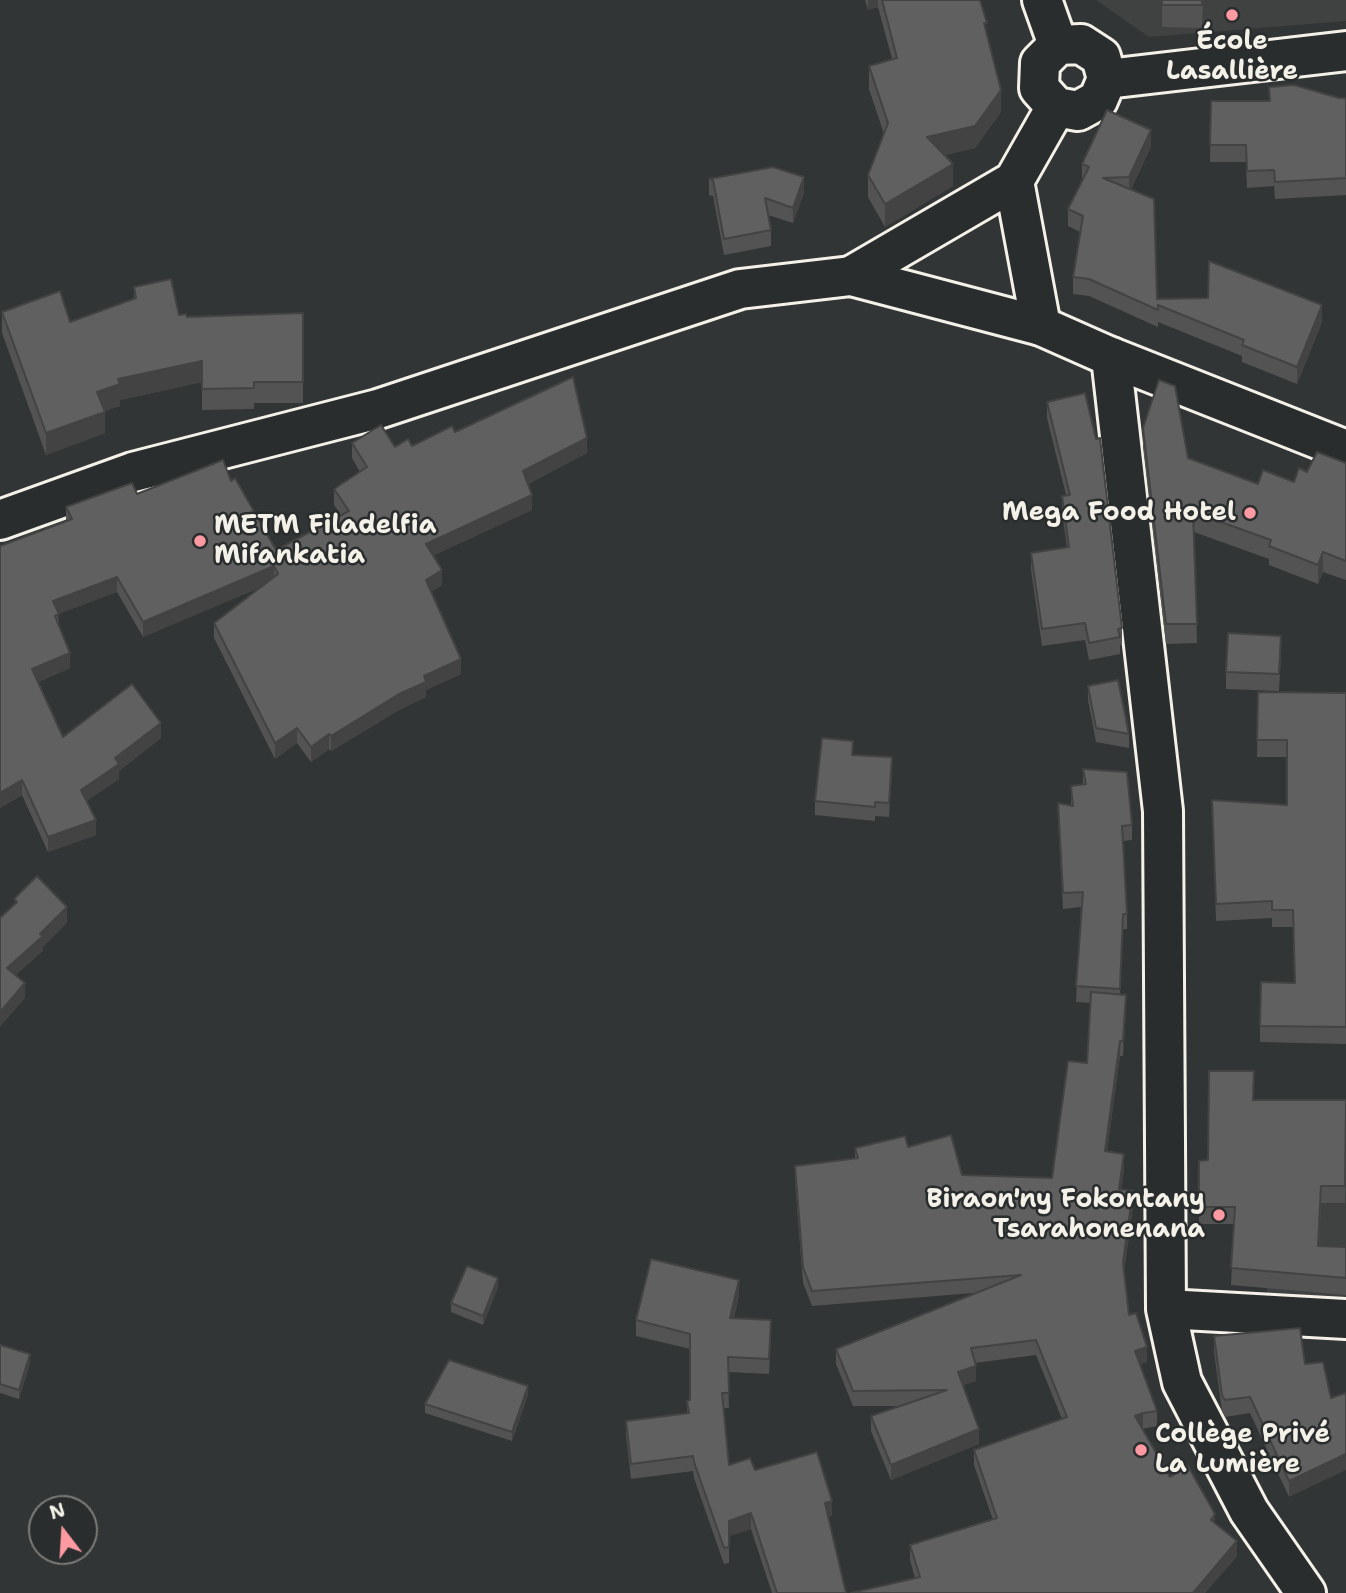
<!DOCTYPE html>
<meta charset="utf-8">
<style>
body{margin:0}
#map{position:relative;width:1346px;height:1593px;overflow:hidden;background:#323535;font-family:"Shantell Sans",sans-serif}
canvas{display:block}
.north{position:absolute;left:28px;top:1495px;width:70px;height:70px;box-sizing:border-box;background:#2a2d2e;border:2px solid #7b7b78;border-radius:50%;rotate:343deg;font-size:19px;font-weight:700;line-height:28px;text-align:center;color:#f4f1e8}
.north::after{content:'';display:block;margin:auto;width:24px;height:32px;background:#ff9aa2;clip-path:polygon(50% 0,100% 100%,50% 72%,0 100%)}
</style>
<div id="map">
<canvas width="1346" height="1593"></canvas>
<div class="north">N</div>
</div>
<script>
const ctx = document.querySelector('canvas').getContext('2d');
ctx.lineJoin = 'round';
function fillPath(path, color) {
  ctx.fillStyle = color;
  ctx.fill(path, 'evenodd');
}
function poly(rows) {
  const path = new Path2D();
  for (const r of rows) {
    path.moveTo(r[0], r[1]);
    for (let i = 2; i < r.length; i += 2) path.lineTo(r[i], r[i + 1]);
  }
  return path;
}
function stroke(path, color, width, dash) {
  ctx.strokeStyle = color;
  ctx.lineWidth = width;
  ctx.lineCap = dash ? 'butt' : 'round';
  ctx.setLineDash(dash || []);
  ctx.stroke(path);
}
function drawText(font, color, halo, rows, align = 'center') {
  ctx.font = font + ' "Shantell Sans",sans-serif';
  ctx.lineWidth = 5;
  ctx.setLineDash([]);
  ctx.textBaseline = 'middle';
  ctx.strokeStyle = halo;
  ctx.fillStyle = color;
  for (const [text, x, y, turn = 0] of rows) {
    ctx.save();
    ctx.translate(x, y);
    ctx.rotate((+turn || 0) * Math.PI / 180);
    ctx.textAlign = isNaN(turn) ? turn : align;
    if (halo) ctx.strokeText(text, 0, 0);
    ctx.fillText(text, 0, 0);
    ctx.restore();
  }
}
fillPath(poly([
 [1096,0,1346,0,1346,21,1149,37],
 [1321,1177,1346,1178,1346,1301,1267,1299,1267,1209]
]), '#404242');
const street = poly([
 [1042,0,1058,45],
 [1081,44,1101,57,1107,79,1098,100,1078,111,1056,107,1039,88,1040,63,1058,45,1081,44],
 [1107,79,1346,51],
 [1014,181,1041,326],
 [851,276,1014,181,1056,107],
 [1111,357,1163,811,1166,1309,1346,1319],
 [1166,1309,1182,1382,1249,1511,1306,1593]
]);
const secondary = poly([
 [0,520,133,472,378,409,740,289,851,276,1041,326,1111,357,1346,450]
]);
stroke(street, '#f4f1e8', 44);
stroke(secondary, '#f4f1e8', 44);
stroke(street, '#2a2d2e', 38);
stroke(secondary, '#2a2d2e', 38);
fillPath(poly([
 [865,0,980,0,1001,112,975,148,945,155,953,186,885,227,868,197,868,175,884,134,869,89,869,66,892,59,878,7,868,10],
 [1162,0,1203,0,1202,28,1162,27],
 [1269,87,1346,98,1346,195,1275,199,1274,186,1247,188,1246,162,1210,162,1211,101,1269,101],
 [1151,147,1131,189,1157,299,1322,322,1297,384,1242,362,1242,356,1158,322,1158,327,1089,296,1073,294,1073,277,1080,232,1068,226,1068,209,1082,180,1082,164],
 [709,179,804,193,793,223,768,215,771,230,771,246,724,255,713,196,709,195],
 [134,287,179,315,187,317,303,313,303,403,254,403,254,409,202,410,202,382,120,400,120,406,104,411,105,433,46,455,2,333,2,312,70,322,134,298],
 [1047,402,1122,628,1122,645,1120,645,1120,654,1089,660,1085,640,1042,646,1031,570,1031,553,1067,547,1062,513,1062,496,1066,495,1047,418],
 [1143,428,1188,458,1258,484,1294,482,1307,472,1346,463,1346,580,1323,572,1318,584,1269,565,1269,559,1194,532,1197,643,1166,644,1143,447],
 [455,432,587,453,528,484,532,510,434,555,442,585,431,592,461,674,426,690,426,697,399,710,331,751,329,749,311,762,297,743,275,759,214,638,214,623,260,587,143,637,117,592,58,614,59,625,70,668,38,682,63,737,161,738,119,771,119,779,86,801,96,835,48,852,22,795,0,808,66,521,66,507,137,494,231,481,276,550,341,515,334,505,334,489,360,472,352,458,352,443,395,447,412,446],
 [1281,653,1279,691,1226,689,1226,672],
 [1088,686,1129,734,1129,748,1096,742,1088,700],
 [1258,692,1346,693,1346,1044,1260,1042,1260,1026,1295,983,1293,927,1272,927,1272,918,1216,921,1212,800,1287,805,1287,757,1257,757],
 [853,755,892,771,889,817,875,816,875,821,815,815,815,801],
 [1083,769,1132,825,1132,840,1123,841,1127,914,1127,929,1123,929,1120,994,1126,1010,1123,1056,1120,1056,1107,1151,1124,1169,1121,1190,1133,1207,1124,1272,1129,1315,1147,1362,1140,1364,1157,1411,1157,1426,1142,1429,1170,1477,1215,1524,1237,1556,1205,1593,851,1593,915,1578,910,1560,910,1545,993,1520,974,1465,974,1450,1062,1419,1036,1355,975,1363,976,1381,963,1385,979,1444,891,1480,871,1431,871,1416,901,1406,853,1406,836,1364,836,1349,974,1293,812,1306,803,1283,795,1181,795,1166,855,1158,855,1148,908,1147,962,1175,1052,1178,1087,1063,1091,1003,1076,1002,1081,907,1063,909,1058,819,1058,803,1071,805,1071,786,1083,785],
 [1253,1100,1346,1100,1345,1203,1321,1203,1319,1246,1346,1247,1346,1295,1231,1285,1234,1224,1199,1224,1199,1161,1208,1160],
 [498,1287,483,1325,451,1312,451,1303],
 [739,1295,734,1318,771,1335,769,1374,728,1372,729,1408,723,1408,729,1465,755,1470,832,1516,828,1517,846,1593,772,1593,751,1529,729,1536,729,1563,724,1564,694,1478,693,1471,631,1479,626,1436,626,1421,687,1413,687,1401,690,1400,690,1349,636,1336,636,1320],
 [1214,1336,1305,1364,1331,1398,1289,1497,1250,1413,1225,1417,1222,1411,1214,1352],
 [0,1345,30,1363,19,1399,0,1393],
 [528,1395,512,1441,425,1413,425,1404]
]), '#525352');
fillPath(poly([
 [868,0,878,0,878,7,868,10],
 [1001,90,1001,112,975,148,927,159,927,137],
 [1151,130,1151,147,1129,193,1129,177],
 [953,164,953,186,885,227,885,204],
 [804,177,804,193,793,223,793,208],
 [1322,305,1322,322,1297,384,1297,367],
 [202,361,202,382,120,400,120,406,97,414,97,392,118,379],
 [105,412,105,433,46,455,46,433],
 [587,438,587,453,523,486,523,471],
 [532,495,532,510,426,559,426,544],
 [1323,552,1323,572,1318,584,1318,565],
 [274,566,274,582,143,637,143,622],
 [442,570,442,585,426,595,426,580],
 [117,577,117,592,53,616,53,601],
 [70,653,70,668,32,684,32,669],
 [461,659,461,674,426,690,426,697,399,710,331,751,331,736,424,676],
 [161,723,161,738,119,771,119,779,81,805,81,790,115,758],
 [297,728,297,743,275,759,275,743],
 [329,734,329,749,311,762,311,747],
 [892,757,892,771,889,817,889,803],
 [22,780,22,795,0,808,0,793],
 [96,820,96,835,48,852,48,837],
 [67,907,67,923,43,947,43,951,7,983,7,968],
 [25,983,25,998,0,1027,0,1012],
 [1126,995,1126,1010,1123,1056,1123,1041],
 [1120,1041,1120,1056,1105,1166,1105,1151],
 [1124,1154,1124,1169,1119,1205,1119,1189],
 [1133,1191,1133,1207,1123,1278,1123,1263],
 [498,1278,498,1287,483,1325,483,1316],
 [739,1280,739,1295,730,1333,730,1318],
 [1147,1347,1147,1362,1135,1366,1135,1351],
 [30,1354,30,1363,19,1399,19,1390],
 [976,1366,976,1381,958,1387,958,1372],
 [528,1386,528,1395,512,1441,512,1432],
 [1143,1413,1143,1428,1135,1416],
 [979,1429,979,1444,891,1480,891,1465],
 [1346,1454,1346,1470,1289,1497,1289,1481],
 [832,1501,832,1516,825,1518,825,1503],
 [751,1513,751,1529,729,1536,729,1521],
 [1215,1514,1215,1529,1211,1520],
 [1237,1541,1237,1556,1205,1593,1193,1593]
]), '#424342');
const building = poly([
 [882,0,980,0,987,23,984,23,1001,90,975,126,927,137,953,164,885,204,868,175,888,123,869,66,897,58,882,0],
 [1162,0,1202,0,1202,5,1162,5,1162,0],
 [1294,85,1339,98,1346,98,1346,178,1275,182,1274,170,1247,171,1246,145,1210,145,1211,101,1270,101,1269,87,1294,85],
 [1107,110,1151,130,1129,177,1103,178,1154,199,1157,299,1208,298,1209,261,1322,305,1297,367,1242,345,1244,340,1158,305,1158,310,1089,279,1073,277,1083,216,1068,209,1089,167,1082,164,1107,110],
 [773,167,804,177,793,208,765,198,771,230,724,239,713,180,709,179,773,167],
 [171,279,179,315,186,314,187,317,303,313,303,382,254,382,254,388,202,389,202,361,118,379,120,384,97,392,105,412,46,433,2,312,60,291,70,322,136,298,134,287,171,279],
 [573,377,587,438,523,471,532,495,426,544,442,570,426,580,461,659,424,676,426,682,399,694,331,736,329,734,311,747,297,728,275,743,214,623,278,574,274,566,143,622,117,577,53,601,59,614,55,616,70,653,32,669,63,737,132,684,161,723,115,758,119,764,81,790,96,820,48,837,22,780,0,793,0,546,72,519,66,507,132,483,137,494,223,460,231,481,235,478,276,550,349,511,334,489,367,467,352,443,381,425,395,447,408,439,412,446,452,426,455,432,573,377],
 [1159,380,1175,386,1188,458,1258,484,1263,470,1294,482,1299,468,1307,472,1317,452,1346,463,1346,561,1323,552,1318,565,1269,546,1271,540,1193,512,1197,624,1166,624,1143,428,1159,380],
 [1085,393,1096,439,1100,438,1122,628,1118,629,1120,637,1089,643,1085,623,1042,629,1031,553,1069,547,1062,496,1070,495,1047,402,1085,393],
 [1228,633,1281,636,1279,674,1226,672,1228,633],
 [1118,680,1129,734,1096,728,1088,686,1118,680],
 [1258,692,1346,693,1346,1027,1260,1026,1261,982,1295,983,1293,910,1272,910,1272,901,1216,904,1212,800,1287,805,1287,740,1257,740,1258,692],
 [822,738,853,741,852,755,892,757,889,803,875,802,875,807,815,801,822,738],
 [1083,769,1127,772,1132,825,1122,826,1127,914,1123,914,1120,989,1076,986,1083,892,1063,893,1058,803,1073,806,1071,786,1086,784,1083,769],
 [37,876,67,907,40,934,43,936,7,968,25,983,0,1012,0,918,17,902,14,899,37,876],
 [1091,992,1126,995,1123,1041,1120,1041,1105,1151,1124,1154,1119,1189,1133,1191,1123,1263,1129,1315,1136,1313,1147,1347,1135,1351,1157,1411,1143,1413,1135,1416,1170,1477,1188,1466,1215,1514,1211,1520,1237,1541,1193,1593,851,1593,920,1577,910,1545,997,1518,974,1450,1067,1417,1036,1340,971,1348,976,1366,958,1372,979,1429,891,1465,871,1416,947,1390,853,1391,836,1349,1021,1275,812,1291,803,1267,795,1166,858,1158,855,1148,905,1136,908,1147,951,1135,962,1175,1052,1178,1068,1061,1087,1063,1091,992],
 [1209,1071,1254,1071,1253,1100,1346,1100,1345,1186,1321,1186,1318,1246,1346,1247,1346,1278,1231,1268,1235,1207,1199,1207,1199,1161,1208,1160,1209,1071],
 [651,1259,739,1280,730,1318,771,1320,769,1359,728,1357,729,1393,722,1393,729,1465,750,1458,755,1470,817,1452,832,1501,825,1503,846,1593,777,1593,751,1513,729,1521,729,1547,724,1548,694,1462,693,1456,631,1464,626,1421,689,1413,687,1401,690,1400,690,1334,636,1320,651,1259],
 [467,1266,498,1278,483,1316,451,1303,467,1266],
 [1300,1328,1305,1364,1323,1362,1331,1398,1346,1393,1346,1454,1289,1481,1250,1397,1225,1400,1222,1395,1214,1336,1300,1328],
 [0,1345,30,1354,19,1390,0,1384,0,1345],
 [449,1360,528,1386,512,1432,425,1404,449,1360]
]);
fillPath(building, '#5f605f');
stroke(building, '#424342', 2);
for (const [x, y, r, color] of [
 [1232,15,7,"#ff9aa2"],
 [1250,513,7,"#ff9aa2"],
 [200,541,7,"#ff9aa2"],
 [1219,1215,7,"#ff9aa2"],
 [1141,1450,7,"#ff9aa2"]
]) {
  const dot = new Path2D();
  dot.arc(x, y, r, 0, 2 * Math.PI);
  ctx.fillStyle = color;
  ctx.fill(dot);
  stroke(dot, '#2a2d2e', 2.5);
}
drawText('bold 26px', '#f4f1e8', '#2a2d2e', [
 ["École",1232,42,"center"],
 ["Lasallière",1232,72,"center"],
 ["Mega Food Hotel",1236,513],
 ["METM Filadelfia",214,526,"left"],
 ["Mifankatia",214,556,"left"],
 ["Biraon'ny Fokontany",1205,1200],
 ["Tsarahonenana",1205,1230],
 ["Collège Privé",1155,1435,"left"],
 ["La Lumière",1155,1465,"left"]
], 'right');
</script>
